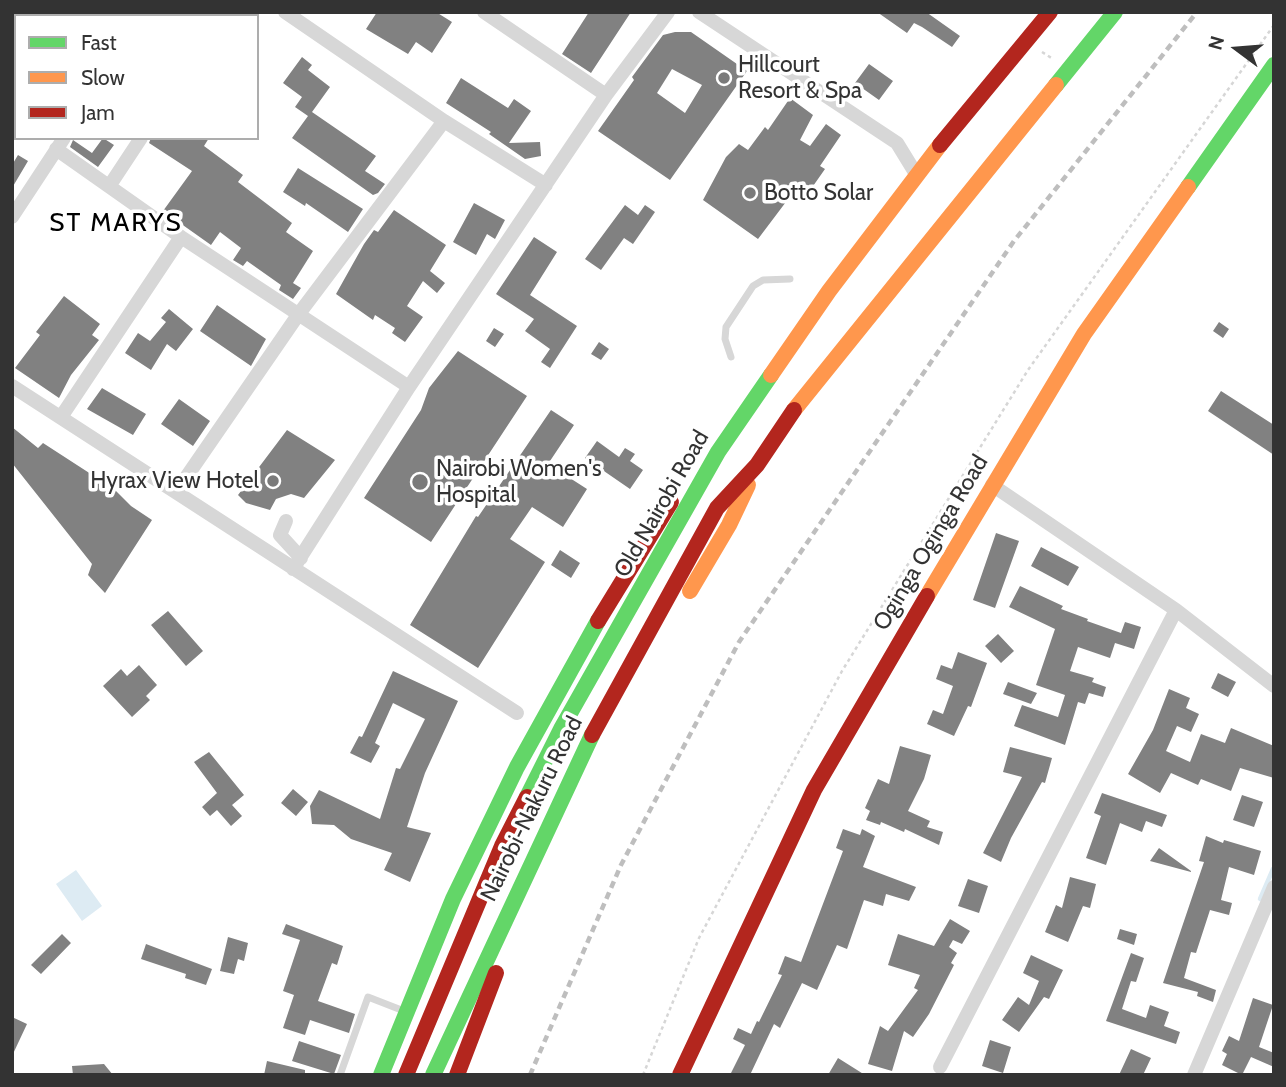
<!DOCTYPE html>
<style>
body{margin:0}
#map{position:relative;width:1286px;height:1087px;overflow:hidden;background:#fff;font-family:Cabin,sans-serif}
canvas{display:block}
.frame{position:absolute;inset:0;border:14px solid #333;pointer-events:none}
.legend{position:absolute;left:14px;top:14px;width:245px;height:126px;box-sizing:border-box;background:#fff;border:2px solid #adadad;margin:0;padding:9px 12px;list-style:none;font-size:21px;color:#333}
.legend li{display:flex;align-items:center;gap:14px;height:35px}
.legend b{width:35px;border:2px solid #adadad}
.north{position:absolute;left:1202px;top:14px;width:70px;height:70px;-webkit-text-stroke:5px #fff;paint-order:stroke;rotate:286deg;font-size:19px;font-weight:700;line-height:28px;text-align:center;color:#333}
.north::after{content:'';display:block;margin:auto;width:24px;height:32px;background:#333;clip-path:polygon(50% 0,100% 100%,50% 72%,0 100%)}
</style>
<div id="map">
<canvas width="1286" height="1087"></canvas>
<div class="frame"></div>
<ul class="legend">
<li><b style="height:9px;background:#63d668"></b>Fast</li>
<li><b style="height:9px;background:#ff974d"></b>Slow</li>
<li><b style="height:9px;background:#b3261e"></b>Jam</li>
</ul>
<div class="north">N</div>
</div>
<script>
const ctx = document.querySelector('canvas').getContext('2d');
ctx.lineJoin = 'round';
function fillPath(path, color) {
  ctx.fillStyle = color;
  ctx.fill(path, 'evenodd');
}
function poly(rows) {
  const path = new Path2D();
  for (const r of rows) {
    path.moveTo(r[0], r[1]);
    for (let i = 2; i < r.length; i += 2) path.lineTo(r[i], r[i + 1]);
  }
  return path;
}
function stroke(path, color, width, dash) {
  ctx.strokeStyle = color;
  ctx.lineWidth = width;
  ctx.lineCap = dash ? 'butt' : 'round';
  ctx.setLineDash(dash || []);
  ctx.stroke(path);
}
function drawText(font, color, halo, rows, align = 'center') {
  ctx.font = font + ' Cabin,sans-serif';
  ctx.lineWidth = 7;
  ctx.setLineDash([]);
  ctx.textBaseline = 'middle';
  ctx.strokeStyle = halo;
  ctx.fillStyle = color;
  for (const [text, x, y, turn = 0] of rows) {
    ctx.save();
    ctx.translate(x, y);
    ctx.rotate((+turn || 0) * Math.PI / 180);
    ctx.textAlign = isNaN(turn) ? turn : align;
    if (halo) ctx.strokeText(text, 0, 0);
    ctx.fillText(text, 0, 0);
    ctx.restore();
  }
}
fillPath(poly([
 [76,870,102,906,82,921,56,884]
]), '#ddebf3');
stroke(poly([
 [1260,899,1273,869]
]), '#ddebf3', 4.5);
fillPath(poly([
 [377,12,436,12,452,22,432,53,416,42,408,54,366,29],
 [589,12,631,12,591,73,562,54],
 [877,12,926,12,960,36,952,47,922,27,914,23,907,33],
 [675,32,691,32,747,71,670,180,598,131,634,80,632,77,663,35],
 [672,69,702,85,685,113,657,93],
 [302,57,312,65,308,70,330,87,312,112,376,156,365,171,385,184,378,193,373,195,292,138,308,116,295,107,302,97,283,83],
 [869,64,893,81,879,100,855,83],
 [461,78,508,108,514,99,531,111,509,143,540,142,541,156,525,159,489,134,491,132,446,103],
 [790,98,813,115,800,140,810,146,826,124,841,135,820,166,825,169,811,189,801,182,758,239,703,200,726,157,739,144,748,150,765,127,768,130],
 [103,138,114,145,98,167,70,147,73,140,92,153],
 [151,138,209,138,204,146,243,175,238,182,292,223,286,232,313,251,293,283,301,288,293,299,279,290,281,285,247,261,243,266,233,260,241,248,220,232,211,245,163,211,192,171,149,143],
 [18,155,28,161,12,188,12,165],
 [298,168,363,209,348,232,306,203,305,206,283,192],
 [474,203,505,220,495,239,487,234,476,255,453,242],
 [625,205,638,215,645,205,655,212,633,244,624,238,601,270,585,259],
 [394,210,446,245,430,271,445,283,437,293,423,281,407,306,423,317,405,342,392,333,395,328,375,315,373,320,336,294,364,244,374,230,378,232],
 [534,237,557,252,530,295,577,326,550,368,541,362,550,349,525,331,534,319,496,294],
 [64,296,100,324,92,335,99,340,71,375,59,398,15,368,40,335,36,332],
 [217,305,266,339,251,366,200,331],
 [169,309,193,329,176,351,167,344,151,370,125,353,138,333,150,341,166,322,161,318],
 [1219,322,1229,329,1223,338,1213,331],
 [494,328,504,334,495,347,486,341],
 [599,342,609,349,601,360,591,354],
 [458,351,527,396,431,542,364,498,421,410,429,388],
 [102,388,146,414,133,435,87,409],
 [1221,391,1274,425,1274,455,1208,411],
 [179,399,210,421,193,446,161,424],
 [551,410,574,425,548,464,587,489,563,527,532,507,510,539,545,562,478,668,410,625,476,516,478,517],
 [12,427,38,448,43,443,114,489,131,506,152,520,105,593,88,575,92,564,12,463],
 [287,430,335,460,304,498,291,494,276,499,270,510,246,503,238,495],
 [597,441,619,457,625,448,635,454,630,461,643,470,630,489,585,458],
 [996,533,1019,541,995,608,973,600],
 [1041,547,1079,567,1068,586,1031,566],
 [560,550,580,563,571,578,551,565],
 [1020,586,1063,606,1061,609,1088,619,1087,621,1121,633,1125,622,1141,627,1134,649,1115,643,1110,658,1078,647,1070,671,1094,678,1092,682,1106,687,1103,697,1089,693,1085,704,1078,702,1065,745,1014,726,1022,705,1058,717,1065,695,1036,685,1055,629,1009,607],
 [168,611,203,651,186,666,151,625],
 [998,634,1014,651,1001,663,985,646],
 [958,652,987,663,971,707,968,706,954,736,927,724,933,710,943,714,953,686,936,679,941,665,952,669],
 [139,665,157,685,146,696,150,700,132,717,103,686,121,669,127,676],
 [393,671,458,701,425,773,407,827,431,833,410,882,384,870,392,853,351,839,334,825,312,824,310,806,319,790,380,819,396,768,400,769,425,719,393,703,375,743,380,746,371,763,350,753,359,736,362,737],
 [1218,673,1236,682,1228,697,1211,688],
 [1008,682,1037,693,1031,704,1003,694],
 [1169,689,1190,698,1186,708,1199,714,1191,732,1177,726,1166,751,1190,762,1201,734,1225,743,1231,728,1274,746,1274,778,1240,768,1231,791,1201,779,1198,785,1171,773,1160,793,1128,774,1153,730],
 [900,746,931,755,924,779,908,811,930,821,927,827,943,832,939,845,905,829,904,832,881,822,880,825,866,820,870,811,865,808,878,779,889,784],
 [1010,747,1052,758,1045,783,1042,782,1011,838,1001,862,983,853,1022,777,1003,772],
 [209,752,244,795,232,805,242,816,231,826,217,810,210,816,202,807,217,793,194,762],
 [293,789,308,802,296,816,281,803],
 [1102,793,1167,815,1162,827,1146,821,1142,832,1120,823,1106,865,1086,858,1101,816,1094,813],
 [1242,795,1263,802,1254,827,1233,820],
 [843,829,860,835,862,829,875,836,863,867,916,887,909,901,886,894,883,906,864,900,847,949,837,945,817,990,802,983,780,1028,774,1024,750,1075,730,1075,745,1045,733,1039,738,1028,751,1034,757,1021,759,1022,782,975,778,974,785,956,801,962,843,851,836,848],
 [1206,836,1223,843,1224,840,1261,851,1254,875,1229,867,1221,900,1232,903,1229,915,1210,910,1196,953,1191,952,1184,978,1216,990,1213,1002,1197,996,1198,992,1163,983,1204,862,1199,861],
 [1159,848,1191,871,1191,872,1150,861],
 [1070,877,1096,884,1090,908,1083,906,1068,942,1045,932,1056,905,1062,908],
 [968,879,988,886,979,913,958,906],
 [950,919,970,931,962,944,953,940,949,947,957,953,951,963,954,965,929,1014,913,1037,904,1031,892,1071,868,1064,880,1026,888,1031,918,990,914,988,920,975,888,965,898,934,934,946],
 [286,924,343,946,337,965,332,963,318,1001,355,1014,349,1033,310,1020,305,1035,283,1028,294,995,283,991,300,940,282,934],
 [1120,929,1137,934,1134,945,1117,939],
 [62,934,71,943,41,974,31,965],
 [228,937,248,943,244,961,238,959,234,974,220,971],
 [146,944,212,969,206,985,185,978,186,974,141,959],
 [1131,953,1144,958,1136,982,1131,981,1122,1009,1146,1018,1150,1005,1169,1012,1164,1026,1180,1032,1176,1044,1106,1021],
 [1031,955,1063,970,1049,999,1044,997,1019,1032,1002,1020,1018,997,1029,1005,1039,981,1023,973],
 [1253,998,1273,1005,1259,1047,1274,1053,1274,1067,1251,1057,1242,1075,1222,1065,1227,1054,1222,1051,1229,1036,1239,1041],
 [12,1017,27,1024,12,1056],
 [990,1040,1011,1047,1003,1073,982,1066],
 [299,1041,341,1055,334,1074,292,1061],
 [1131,1049,1151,1058,1143,1075,1119,1075],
 [838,1058,865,1075,828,1075],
 [267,1061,305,1070,305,1075,264,1075],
 [104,1064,113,1075,73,1075,72,1066]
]), '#818181');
stroke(poly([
 [1042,52,1053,59],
 [643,1075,699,938,842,671,1028,370,1274,25]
]), '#d6d6d6', 2.5, [3.5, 3.5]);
stroke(poly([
 [731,357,725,339,726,327,753,286,763,280,790,279],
 [340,1075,368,997,404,1011]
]), '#d7d7d7', 7);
stroke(poly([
 [285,12,444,121,546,185],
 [484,12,606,95],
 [699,12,897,143,916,174],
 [145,16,147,12],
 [12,51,16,53],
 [56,149,181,237,409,387],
 [110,185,141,138],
 [12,217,64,138],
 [12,386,517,713],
 [61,417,181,237],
 [992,485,1176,610,1274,686],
 [176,492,298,315,444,121],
 [286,521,280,535,301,558],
 [293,569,409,387,606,95,668,12],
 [940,1067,1176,610],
 [1194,1075,1274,887]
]), '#d7d7d7', 14);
stroke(poly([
 [1056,85,1115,12],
 [1188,187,1274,65],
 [527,797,561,729,718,452,771,375],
 [381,1075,453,899,517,767,598,621],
 [433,1075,592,735]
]), '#63d668', 16);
stroke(poly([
 [771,375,829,291,940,145],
 [794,410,1056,85],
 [690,591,729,525,748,485],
 [927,596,1084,334,1188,187]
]), '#ff974d', 16);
stroke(poly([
 [940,145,1050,12],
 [598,621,671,502],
 [592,735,717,508,757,465,794,410],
 [406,1075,502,846,527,797],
 [457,1075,496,973],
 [680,1075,814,790,927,596]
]), '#b3261e', 16);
stroke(poly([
 [530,1075,621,865,739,642,1014,241,1197,12]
]), '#bebebe', 4.5, [7, 5]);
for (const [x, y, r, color] of [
 [724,78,7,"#7a7a7a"],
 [750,193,7,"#7a7a7a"],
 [273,481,7,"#7a7a7a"],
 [420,482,9,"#7a7a7a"]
]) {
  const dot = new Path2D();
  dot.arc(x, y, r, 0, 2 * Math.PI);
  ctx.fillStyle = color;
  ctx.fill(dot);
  stroke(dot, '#fff', 2.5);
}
drawText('23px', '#333', '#fff', [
 ["Hillcourt",738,65],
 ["Resort & Spa",738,91],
 ["Botto Solar",764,193],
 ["Nairobi Women's",436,469],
 ["Hospital",436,495],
 ["Hyrax View Hotel",259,481,"right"]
], 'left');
drawText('23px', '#333', '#fff', [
 ["Old Nairobi Road",662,504,-60],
 ["Oginga Oginga Road",931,543,-59],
 ["Nairobi-Nakuru Road",532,809,-64]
]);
ctx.letterSpacing = '2px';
drawText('26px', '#000', '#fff', [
 ["ST MARYS",116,223]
]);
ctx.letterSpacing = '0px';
</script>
